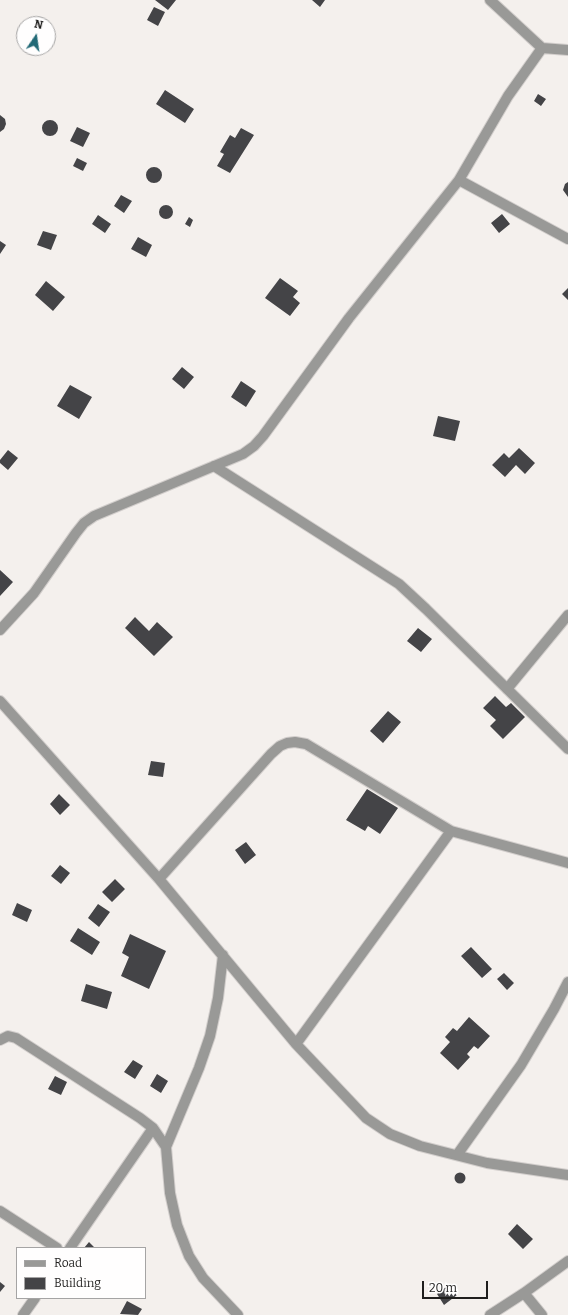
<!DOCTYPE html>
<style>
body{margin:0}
#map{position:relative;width:568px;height:1315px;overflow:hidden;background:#f4f0ed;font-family:Bitter,serif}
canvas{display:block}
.legend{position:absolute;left:16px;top:1247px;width:130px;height:52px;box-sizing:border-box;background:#fffefe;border:1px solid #a5a4a4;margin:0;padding:5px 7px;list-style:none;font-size:12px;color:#1f1e1d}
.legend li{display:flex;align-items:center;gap:8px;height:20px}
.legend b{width:20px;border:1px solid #a5a4a4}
.north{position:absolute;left:16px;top:16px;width:40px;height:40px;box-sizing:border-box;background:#fffefe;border:1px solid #a5a4a4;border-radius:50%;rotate:13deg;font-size:11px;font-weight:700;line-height:16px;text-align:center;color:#1f1e1d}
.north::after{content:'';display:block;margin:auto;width:14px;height:18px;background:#216976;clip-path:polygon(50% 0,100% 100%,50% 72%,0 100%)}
.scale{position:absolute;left:422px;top:1281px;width:66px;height:18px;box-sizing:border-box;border:2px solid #1f1e1d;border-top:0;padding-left:5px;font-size:12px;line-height:14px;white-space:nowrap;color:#1f1e1d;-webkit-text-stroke:3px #fffefe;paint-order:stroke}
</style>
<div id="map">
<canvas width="568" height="1315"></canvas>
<ul class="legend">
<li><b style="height:5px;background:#999997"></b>Road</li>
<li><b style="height:11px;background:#444447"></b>Building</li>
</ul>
<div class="north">N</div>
<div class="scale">20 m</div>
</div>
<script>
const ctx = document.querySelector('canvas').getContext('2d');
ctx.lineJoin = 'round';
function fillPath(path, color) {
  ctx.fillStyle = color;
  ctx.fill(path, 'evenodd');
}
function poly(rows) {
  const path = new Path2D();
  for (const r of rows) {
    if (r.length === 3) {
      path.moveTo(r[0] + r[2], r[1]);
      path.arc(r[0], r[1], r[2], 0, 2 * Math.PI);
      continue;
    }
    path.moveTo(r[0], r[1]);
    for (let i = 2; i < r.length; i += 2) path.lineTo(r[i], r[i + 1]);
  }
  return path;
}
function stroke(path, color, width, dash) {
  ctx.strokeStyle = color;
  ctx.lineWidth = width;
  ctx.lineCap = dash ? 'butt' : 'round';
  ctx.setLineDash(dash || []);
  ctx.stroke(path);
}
fillPath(poly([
 [155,0,176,0,168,10],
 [312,0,325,0,320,7],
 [154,7,165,12,158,26,147,20],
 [165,90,194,109,185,123,156,104],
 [538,94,546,99,541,106,534,101],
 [0,115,5,119,6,124,4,129,0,132],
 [50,128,8],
 [77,127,90,133,83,147,70,141],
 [241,128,254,135,230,173,217,166,224,154,220,152,230,135,235,138],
 [77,158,87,163,83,171,73,166],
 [154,175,8],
 [568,182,568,197,563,190,565,184],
 [121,195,132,201,124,213,114,206],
 [166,212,7],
 [502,214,510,224,499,233,491,223],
 [98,215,111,224,105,233,92,224],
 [189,217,193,220,190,227,185,224],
 [43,231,57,235,51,250,37,245],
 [138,237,152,245,146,257,131,249],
 [0,241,6,245,0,254],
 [280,278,298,291,293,297,300,303,290,316,265,298],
 [46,281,65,297,53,311,35,295],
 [568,288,568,300,562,294],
 [182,367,194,377,184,389,172,379],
 [241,381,256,391,246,407,231,397],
 [70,385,92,397,79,419,57,406],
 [438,416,460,421,455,441,433,436],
 [519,448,535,463,525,474,516,465,505,477,492,465,504,453,509,458],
 [8,450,18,458,8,470,0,463,0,460],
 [0,570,13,582,0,596],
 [135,617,149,631,157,622,173,637,154,656,125,628],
 [418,628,432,639,421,652,407,641],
 [495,696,506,707,511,703,525,717,503,739,490,726,496,720,483,708],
 [388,711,401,722,383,743,370,731],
 [151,761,165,763,163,777,148,775],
 [367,789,398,808,380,834,368,826,365,831,346,820],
 [59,794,70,805,60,815,50,804],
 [246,842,256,855,245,864,235,850],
 [60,865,70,873,61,884,51,876],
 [115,879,125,889,112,902,102,892],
 [17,903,32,910,27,922,12,915],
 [98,904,110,912,99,927,88,918],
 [78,928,100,942,92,955,70,941],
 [130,934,166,951,149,989,121,976,129,957,122,953],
 [471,947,492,969,482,978,461,956],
 [504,973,514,983,507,990,497,979],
 [86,984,112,992,107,1009,81,1001],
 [469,1017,490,1036,478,1049,474,1046,467,1054,470,1057,458,1070,440,1053,450,1042,445,1037,453,1028,457,1031],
 [133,1060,143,1066,135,1079,124,1072],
 [157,1074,168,1081,161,1093,150,1086],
 [55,1076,67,1082,61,1095,48,1089],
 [460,1178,5.5],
 [517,1224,533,1239,523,1249,508,1234],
 [89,1242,95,1248,84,1248],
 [0,1282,5,1286,0,1292],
 [449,1285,457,1295,444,1305,437,1294],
 [127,1301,142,1309,138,1315,120,1314]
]), '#444447');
const minor = poly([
 [490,0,542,48],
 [459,180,568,239],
 [214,466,399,584,426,609,568,749],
 [0,630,34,593,76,533,84,523,94,516,243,454,254,446,263,436,349,318,459,180,508,96,542,48,568,50],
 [507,689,568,615],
 [0,701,159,879,296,1044,366,1118,390,1134,420,1146,487,1163,568,1175],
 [159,879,271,754,280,746,287,743,295,742,306,744,451,831,568,863],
 [0,1040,8,1036,16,1038,140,1118,153,1128,166,1147,170,1193,177,1225,189,1256,203,1278,238,1315],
 [296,1044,451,831],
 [166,1147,199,1068,210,1036,218,998,223,955],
 [457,1155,521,1065,554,1009,568,982],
 [0,1211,57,1248],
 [70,1248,153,1128],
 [524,1293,542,1315],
 [23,1315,35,1298],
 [490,1315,524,1293,568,1261]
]);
stroke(minor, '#d2cecc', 12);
stroke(minor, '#999997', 10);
</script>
